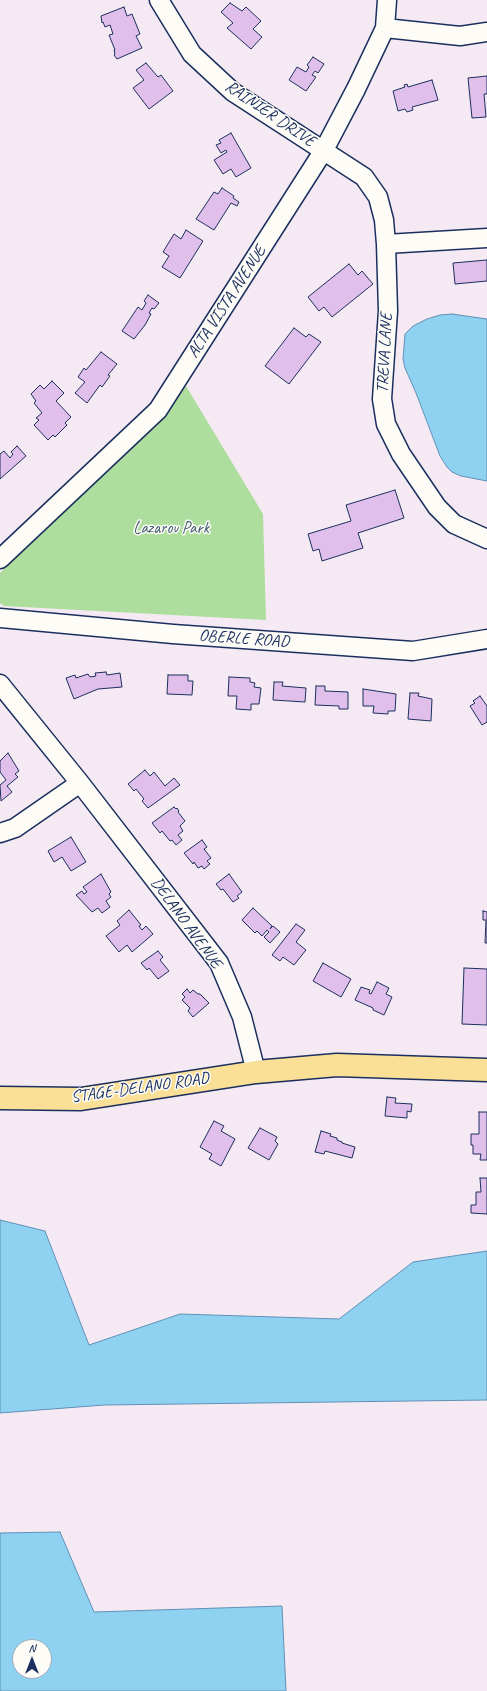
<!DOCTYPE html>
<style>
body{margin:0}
#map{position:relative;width:487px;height:1691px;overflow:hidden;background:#f5eaf3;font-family:Caveat,sans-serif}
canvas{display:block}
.north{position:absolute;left:12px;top:1639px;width:40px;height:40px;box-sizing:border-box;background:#fdfcf7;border:1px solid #a3aaba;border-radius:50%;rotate:0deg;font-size:11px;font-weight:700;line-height:16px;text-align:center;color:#1b2f5e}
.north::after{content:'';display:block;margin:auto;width:14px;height:18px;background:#1b2f5e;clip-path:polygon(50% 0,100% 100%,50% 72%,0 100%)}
</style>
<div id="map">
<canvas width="487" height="1691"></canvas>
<div class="north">N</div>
</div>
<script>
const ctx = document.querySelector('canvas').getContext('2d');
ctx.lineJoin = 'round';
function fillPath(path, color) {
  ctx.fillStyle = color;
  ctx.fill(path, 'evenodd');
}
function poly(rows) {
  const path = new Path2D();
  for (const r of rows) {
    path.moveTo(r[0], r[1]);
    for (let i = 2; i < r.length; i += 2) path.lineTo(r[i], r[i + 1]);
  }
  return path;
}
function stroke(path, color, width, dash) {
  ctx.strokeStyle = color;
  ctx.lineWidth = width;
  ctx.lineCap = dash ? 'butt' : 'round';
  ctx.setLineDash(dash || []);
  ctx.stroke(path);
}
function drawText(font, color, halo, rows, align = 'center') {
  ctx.font = font + ' Caveat,sans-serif';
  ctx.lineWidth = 3;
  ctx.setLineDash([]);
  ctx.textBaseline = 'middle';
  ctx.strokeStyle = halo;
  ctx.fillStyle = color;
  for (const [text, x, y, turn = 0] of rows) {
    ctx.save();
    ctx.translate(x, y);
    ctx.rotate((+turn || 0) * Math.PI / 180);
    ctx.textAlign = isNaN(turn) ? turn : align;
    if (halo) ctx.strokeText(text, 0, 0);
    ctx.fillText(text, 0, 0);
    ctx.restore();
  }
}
fillPath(poly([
 [186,386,263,514,266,620,4,606,0,603,0,573,104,472]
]), '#aede9e');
const water = poly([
 [452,314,487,319,487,481,461,476,452,472,447,467,440,456,416,393,405,368,403,359,405,334,413,326,427,319,440,315,452,314],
 [0,1220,45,1231,89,1345,180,1314,339,1319,413,1262,487,1251,487,1400,104,1405,0,1413,0,1220],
 [60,1532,94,1612,282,1606,286,1691,0,1691,0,1533,60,1532],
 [20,1647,44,1647,44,1671,20,1671,20,1647]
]);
fillPath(water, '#8fd1f0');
stroke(water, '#6190b6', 1);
const building = poly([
 [230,3,242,11,246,7,261,21,253,29,262,37,251,49,227,28,233,23,221,12,230,3],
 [124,7,127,16,132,14,140,34,136,36,142,48,117,59,114,55,115,54,114,50,115,50,109,35,113,34,110,25,105,27,103,22,102,23,101,16,124,7],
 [313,57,324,64,318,73,315,71,312,75,316,77,306,91,289,80,297,67,306,72,309,67,307,65,313,57],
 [146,63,158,77,161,75,173,91,149,109,133,88,144,80,136,70,146,63],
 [487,76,487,94,484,94,486,117,472,118,468,78,487,76],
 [432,80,438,100,412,107,413,110,407,112,405,109,398,111,393,91,405,87,404,85,407,84,408,87,432,80],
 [231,133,251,168,236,177,231,169,223,174,214,160,227,152,226,150,221,153,216,145,221,143,219,140,231,133],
 [222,188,234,196,233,198,239,202,237,206,231,203,214,230,196,219,214,192,218,194,222,188],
 [186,230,203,241,180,278,162,267,169,256,163,252,174,234,181,239,186,230],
 [487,260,487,281,455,284,453,263,487,260],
 [349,264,358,275,362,271,373,284,332,317,324,307,319,311,308,297,349,264],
 [148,295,159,303,154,309,152,308,149,313,151,314,145,325,134,339,122,331,138,307,142,310,146,303,144,301,148,295],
 [294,328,306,337,309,334,321,342,289,384,265,366,294,328],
 [101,352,117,364,108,375,110,376,102,387,100,385,87,403,75,393,85,382,78,377,84,368,86,370,101,352],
 [52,381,64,393,56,401,71,417,65,423,67,425,55,437,53,435,48,440,34,425,39,420,36,418,42,413,34,403,36,401,31,394,40,385,44,389,52,381],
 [17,446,26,456,0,479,0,454,4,451,10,458,13,454,11,452,17,446],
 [395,490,404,518,358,533,363,548,322,561,319,549,313,551,308,534,351,521,346,505,395,490],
 [106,672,107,675,120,673,122,687,98,689,74,699,66,678,75,675,76,678,88,674,90,677,96,676,95,673,106,672],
 [168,675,188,675,188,681,193,681,192,695,167,694,168,675],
 [229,677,250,678,250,682,255,683,254,687,261,688,259,704,251,704,251,710,236,709,237,696,228,696,229,677],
 [274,682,283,682,282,686,306,688,305,702,273,700,274,682],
 [316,686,325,686,325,691,348,692,348,709,339,709,339,706,315,705,316,686],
 [363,689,396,694,395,711,388,711,388,714,373,713,374,706,363,706,363,689],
 [410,693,419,693,418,696,432,699,431,721,408,719,410,693],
 [480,696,487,706,487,722,482,725,470,706,475,703,473,701,480,696],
 [8,753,19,771,15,774,18,777,7,786,12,792,1,801,0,785,6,780,0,772,0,761,8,753],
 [145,770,150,776,154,772,165,786,174,778,180,785,148,808,142,801,144,799,136,789,134,791,128,784,145,770],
 [174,807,176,809,177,808,179,811,178,812,185,821,180,826,183,831,178,835,182,840,176,845,172,840,170,841,162,831,160,833,152,823,174,807],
 [71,837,86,862,71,871,62,857,54,862,48,851,71,837],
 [202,840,207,847,204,849,211,858,207,861,210,864,204,869,202,866,198,868,194,862,193,864,184,853,202,840],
 [101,874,111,892,109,894,111,897,106,901,110,907,102,913,98,908,92,912,76,895,82,891,84,894,87,892,83,887,101,874],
 [229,874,242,892,237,896,239,898,233,902,223,889,221,890,216,884,229,874],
 [253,908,272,926,270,929,273,926,280,932,270,943,264,937,269,932,267,930,262,936,257,931,255,933,242,920,253,908],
 [129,910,141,925,139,926,142,930,146,926,153,934,132,952,127,945,119,952,106,936,120,925,117,921,129,910],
 [483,911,487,912,487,943,485,943,486,920,483,920,483,911],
 [296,924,305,930,296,942,306,950,294,965,283,957,280,961,272,955,296,924],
 [158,951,163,957,160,960,169,971,158,979,149,968,147,970,141,963,158,951],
 [323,963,351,979,341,997,313,981,323,963],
 [464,968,487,969,487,1025,462,1024,464,968],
 [377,982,389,988,386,994,392,997,384,1015,373,1010,373,1008,355,1000,361,987,370,990,369,993,371,994,377,982],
 [187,989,190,993,193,990,198,994,200,994,209,1003,193,1017,188,1011,190,1008,182,1000,185,997,182,994,187,989],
 [387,1097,396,1098,395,1103,412,1104,411,1112,407,1111,407,1118,385,1116,387,1097],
 [479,1112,487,1112,487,1160,480,1160,481,1154,473,1154,473,1145,471,1145,471,1134,479,1134,479,1112],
 [214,1121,224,1126,221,1131,235,1139,221,1166,209,1159,212,1154,200,1147,214,1121],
 [260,1128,277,1137,275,1141,278,1144,269,1160,248,1148,260,1128],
 [321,1131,331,1134,330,1136,337,1138,337,1140,342,1142,342,1143,355,1147,352,1158,325,1151,324,1154,315,1152,321,1131],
 [480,1178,487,1178,487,1214,471,1213,471,1205,476,1205,476,1192,481,1192,480,1178]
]);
fillPath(building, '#e1bfeb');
stroke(building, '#1b2f5e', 1);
const minor = poly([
 [159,0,192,54,233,92,364,177,378,197,384,220,386,244,388,311,382,399,386,424,401,454,437,507,454,524,487,539],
 [385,28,460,36,487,32],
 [386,244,487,238],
 [0,559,158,410,324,150,356,89,385,28,387,0],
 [0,618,173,634,413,651,487,639],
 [0,684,80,783,219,963,242,1017,256,1072],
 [0,833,15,828,80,783]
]);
const major = poly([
 [0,1098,81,1099,256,1072,337,1065,487,1070]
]);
stroke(minor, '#1b2f5e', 21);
stroke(major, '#1b2f5e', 25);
stroke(minor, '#fdfcf7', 18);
stroke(major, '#fadf96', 22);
drawText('17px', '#1b2f5e', '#fdfcf7', [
 ["RAINIER DRIVE",270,114,34],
 ["ALTA VISTA AVENUE",227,302,-57],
 ["TREVA LANE",385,353,-87],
 ["OBERLE ROAD",244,639,4],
 ["DELANO AVENUE",186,923,54],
 ["STAGE-DELANO ROAD",140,1088,-8]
]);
drawText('17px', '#405b6e', '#fdfcf7', [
 ["Lazarov Park",171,529]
]);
</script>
